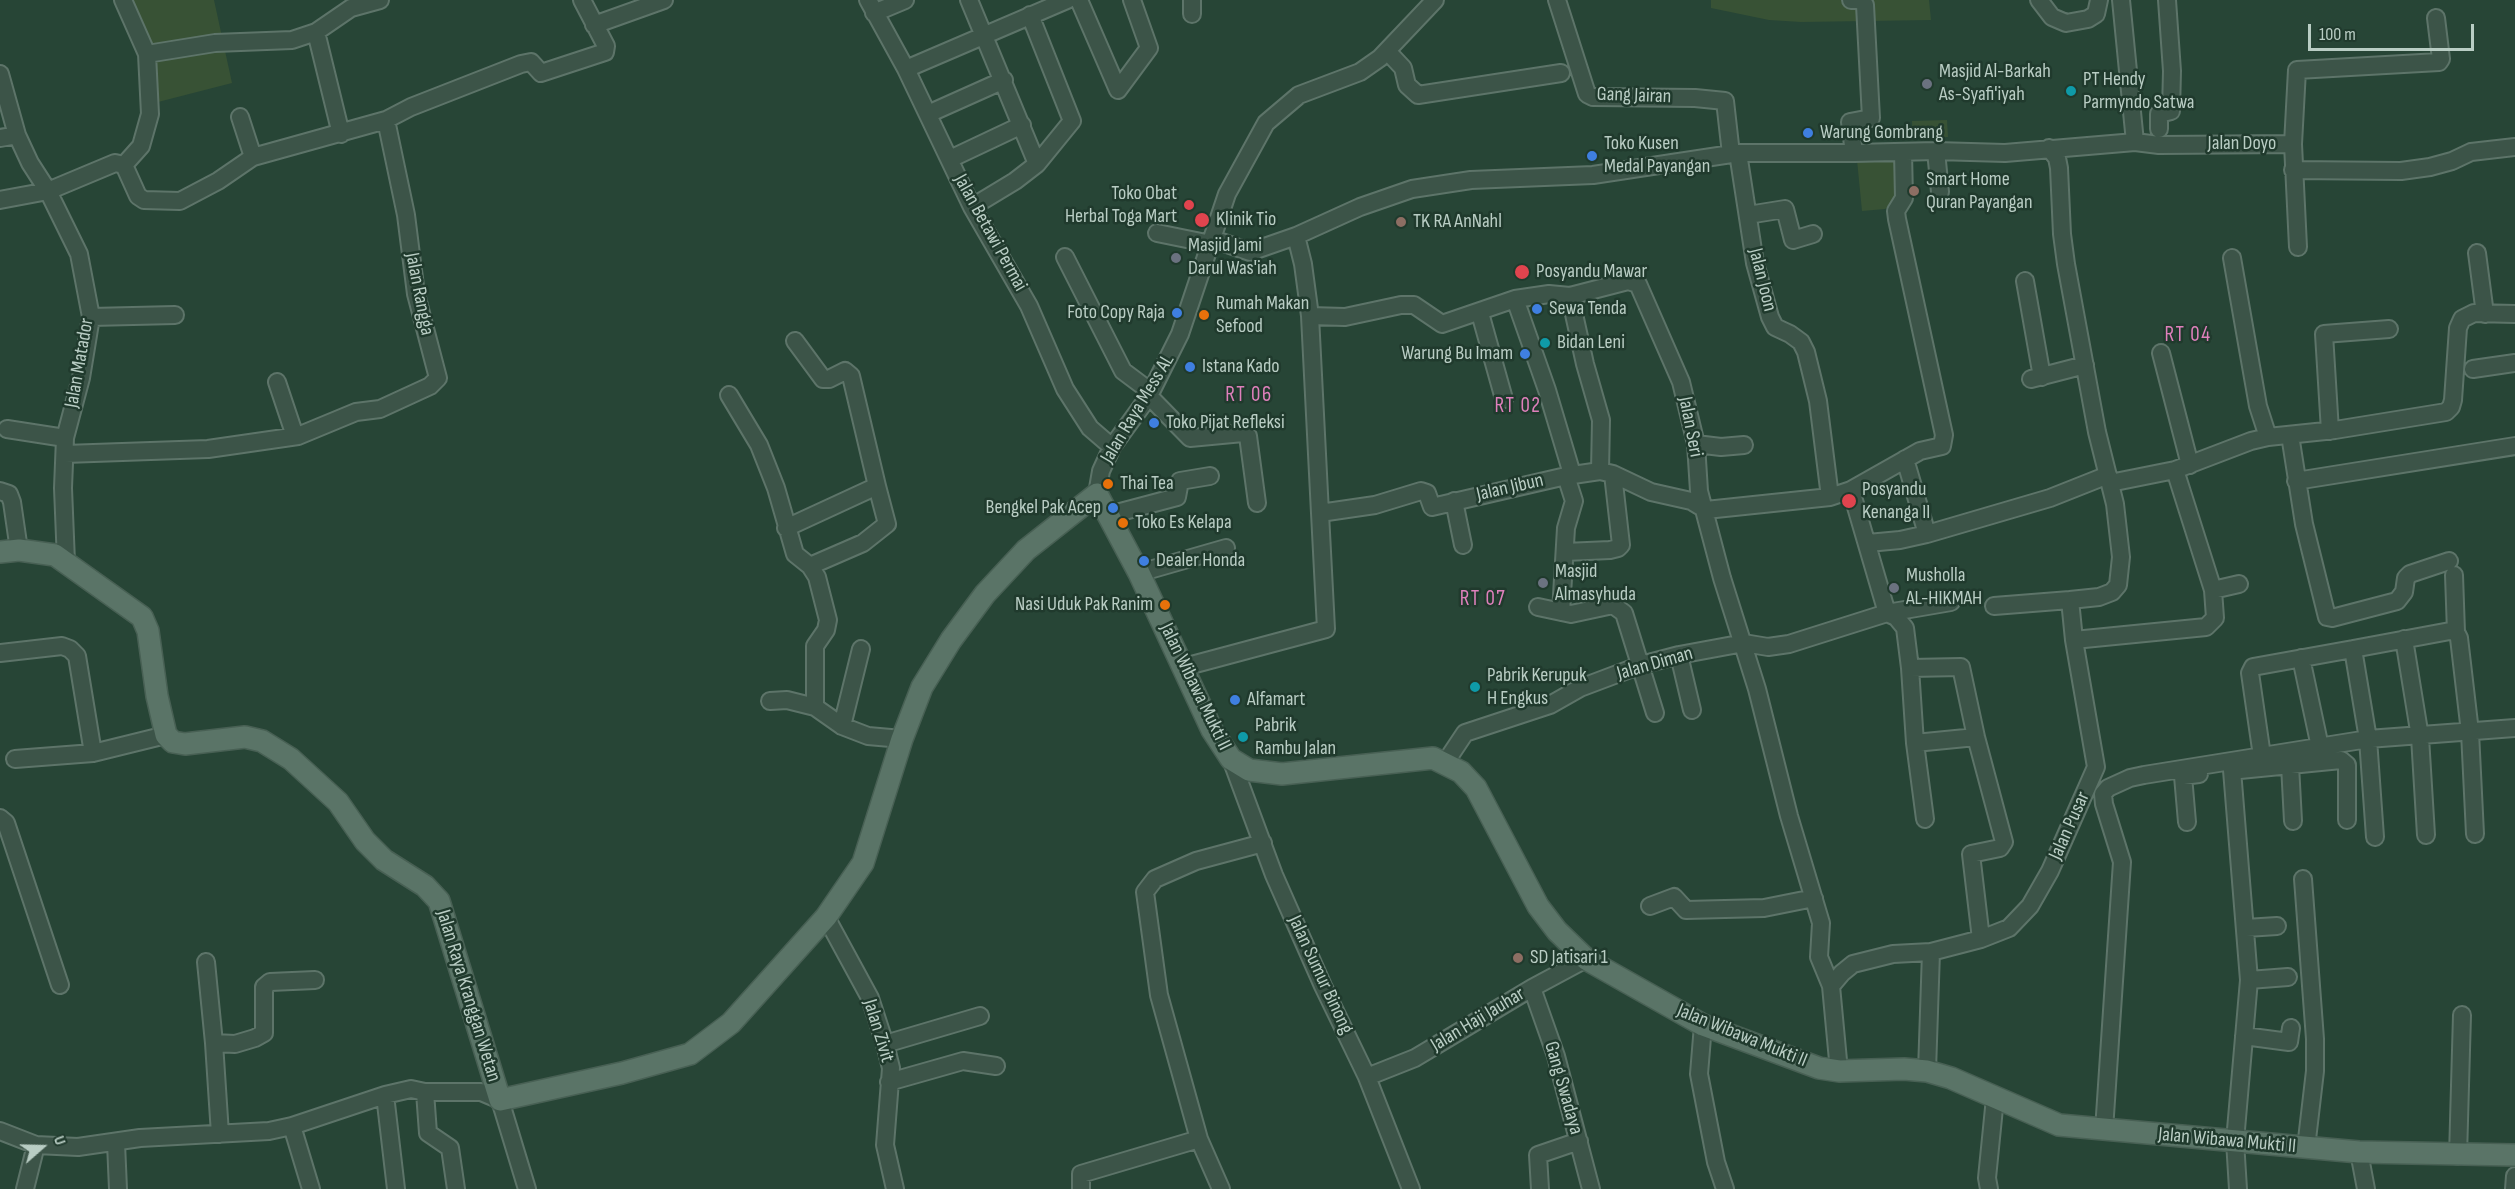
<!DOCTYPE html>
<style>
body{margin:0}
#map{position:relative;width:2515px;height:1189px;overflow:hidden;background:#274536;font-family:"Sofia Sans Condensed",sans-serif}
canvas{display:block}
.north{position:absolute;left:12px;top:1117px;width:60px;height:60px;-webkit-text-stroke:4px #203a2d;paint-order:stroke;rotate:70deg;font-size:16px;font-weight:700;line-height:24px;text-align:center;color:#b9cdc4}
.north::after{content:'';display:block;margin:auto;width:21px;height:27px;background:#b9cdc4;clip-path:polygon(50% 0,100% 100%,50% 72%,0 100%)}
.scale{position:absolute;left:2308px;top:24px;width:166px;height:27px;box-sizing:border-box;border:3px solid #b9cdc4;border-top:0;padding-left:8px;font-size:18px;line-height:21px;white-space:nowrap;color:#b9cdc4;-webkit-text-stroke:4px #203a2d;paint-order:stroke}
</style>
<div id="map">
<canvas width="2515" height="1189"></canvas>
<div class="north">U</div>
<div class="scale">100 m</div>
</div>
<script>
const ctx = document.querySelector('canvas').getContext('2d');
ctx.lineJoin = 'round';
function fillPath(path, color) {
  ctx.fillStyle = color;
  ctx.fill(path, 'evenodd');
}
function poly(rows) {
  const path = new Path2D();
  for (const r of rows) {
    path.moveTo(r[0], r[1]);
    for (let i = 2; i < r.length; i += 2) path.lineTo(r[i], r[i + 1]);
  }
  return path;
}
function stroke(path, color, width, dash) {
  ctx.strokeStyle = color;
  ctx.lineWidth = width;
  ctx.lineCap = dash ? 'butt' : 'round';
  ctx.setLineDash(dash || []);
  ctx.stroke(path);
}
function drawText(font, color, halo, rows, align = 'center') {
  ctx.font = font + ' "Sofia Sans Condensed",sans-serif';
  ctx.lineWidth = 5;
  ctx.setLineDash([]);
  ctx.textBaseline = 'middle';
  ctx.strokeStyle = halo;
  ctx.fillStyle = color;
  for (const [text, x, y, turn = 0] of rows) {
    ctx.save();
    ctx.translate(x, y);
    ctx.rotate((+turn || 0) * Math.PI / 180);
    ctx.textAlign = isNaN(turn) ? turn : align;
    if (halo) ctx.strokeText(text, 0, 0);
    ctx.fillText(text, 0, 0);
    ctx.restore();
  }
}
fillPath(poly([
 [129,0,214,0,232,83,158,102],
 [1711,0,1929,0,1931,20,1801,22,1769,20,1711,8],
 [1947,120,1948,137,1913,138,1912,121],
 [1897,159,1899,199,1885,209,1862,211,1857,160]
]), '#385235');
const minor = poly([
 [123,0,147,54],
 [868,0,906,69,972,207,1029,306,1065,389,1090,428,1112,447],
 [969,0,1037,164,1072,121,1030,15],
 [1079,0,1118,90,1149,48,1132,0],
 [1557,0,1587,94,1593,97,1695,98,1725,101,1731,154],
 [1851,0,1860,0,1865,5,1871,118,1850,122,1854,153],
 [2039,0,2052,17,2066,23,2088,19,2096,14,2099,0],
 [2121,0,2135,142],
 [874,13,905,0],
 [1192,14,1192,0],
 [594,25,664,0],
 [316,32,341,134],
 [1388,52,1403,68,1407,85,1418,95,1561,73],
 [906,69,1067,0],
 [0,74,17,135,30,163,48,191,79,254,91,317,81,378,65,438,63,488,66,562],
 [928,114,1004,80],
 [240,117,253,157],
 [2159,129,2159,114,2171,111,2172,71,2167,0],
 [0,138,17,135],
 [2293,144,2297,70,2439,62,2441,59,2436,18],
 [1936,151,1940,192],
 [1738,153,1755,263,1770,317,1775,327,1790,334,1801,342,1806,352,1818,401,1830,497],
 [950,159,1022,125],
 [124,165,141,146,150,114,147,54,215,43,292,40,316,32,351,8,380,0],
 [2293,170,2401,171,2430,167,2452,161,2471,152,2515,147],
 [0,200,48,191,115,163,124,165,138,196,144,200,180,201,218,181,253,157,386,120],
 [972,207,1015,181,1037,164],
 [1748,215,1785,209,1793,240,1813,234],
 [1157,233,1211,244],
 [1296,236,1303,264,1310,316,1320,513],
 [1213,239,1250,252,1296,236,1360,207,1412,189,1471,180,1593,175,1738,153,1854,153,1936,151,2005,153,2135,142,2159,145,2293,144,2298,247],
 [2477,253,2485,314],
 [1065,257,1123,371,1151,392],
 [2232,258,2258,406,2268,437],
 [2025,281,2042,377],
 [1570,296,1585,364,1601,420,1600,471],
 [1515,299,1547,390,1572,474],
 [1480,313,1504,399],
 [1310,316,1345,317,1401,305,1414,305,1442,324,1515,299,1549,294,1570,296,1628,281,1638,284,1681,382,1696,444,1699,491,1722,578,1757,689,1789,816,1821,923,1819,957,1831,986],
 [91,317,175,315],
 [795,341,823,379,829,379,845,371,851,376,877,486],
 [2161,353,2190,465],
 [2473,369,2515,363],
 [2031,379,2085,365],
 [277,382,293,430,298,436],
 [729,395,759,445,776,488,795,554,810,566,817,577,828,620,826,630,815,646,815,707,842,726,868,736,902,739],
 [1149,396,1190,438,1243,433,1248,436,1257,503],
 [7,429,65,438],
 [2330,431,2324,334,2389,329],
 [2290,435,2304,524,2327,617,2332,618,2397,601,2404,592,2406,578,2410,574,2449,561],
 [1696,444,1721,447,1744,445],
 [65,454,208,449,298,436,356,412,380,409,430,386,438,378,416,294,406,215,386,120,411,107,521,64,531,62,541,73,605,52,606,46,582,0],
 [1905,459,1927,534],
 [2175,470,2213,590],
 [2296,481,2515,446],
 [2110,483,2175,470,2251,441,2268,437,2335,430,2446,412,2451,407,2453,400,2458,328,2462,319,2474,313,2515,314],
 [1851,490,1920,451,1942,446,1944,435,1897,219,1896,211,1904,198,1903,152],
 [0,491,9,494,12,502,19,550],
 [1097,494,1101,471,1112,447,1149,396,1180,334,1227,194,1266,123,1299,95,1360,72,1380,58,1435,0],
 [1454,501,1463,545],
 [1109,515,1177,497,1180,481,1210,476],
 [786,528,877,486,887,524,863,543,810,566],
 [1868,543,1900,540,1927,534,2050,498,2108,475],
 [1565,552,1610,550,1618,548,1621,545,1613,474],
 [1139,573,1226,548],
 [2454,575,2456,632],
 [1994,606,2070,600],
 [1538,607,1571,614,1613,605,1624,613,1655,713],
 [1561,612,1566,528,1574,501,1566,476],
 [1887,613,1896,617,1905,628,1910,668,1961,667,1976,737,2004,842,2000,848,1971,854,1981,939],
 [2404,639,2420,737,2426,835],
 [2074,640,2206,627,2215,618,2213,590,2239,584],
 [2353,649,2450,631,2456,632,2459,638,2470,732,2475,834],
 [0,653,62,646,70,649,77,656,93,753],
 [1679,655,1692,710],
 [2301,658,2320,747],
 [1184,667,1326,629,1320,513,1375,505,1421,491,1427,493,1432,507,1566,476,1600,471,1613,474,1651,492,1691,501,1706,510,1830,497,1851,490,1887,613],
 [1910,668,1915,743,1925,819],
 [770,701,787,700,815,707],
 [842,726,861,649],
 [1915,743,1976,737],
 [2262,756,2250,673,2253,667,2353,649,2368,739,2375,837],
 [15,759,93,753,166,735],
 [1231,759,1274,875,1323,986,1367,1077,1411,1189],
 [1445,763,1465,733,1550,705,1580,688,1641,665,1679,655,1744,643,1768,647,1789,644,1887,613,1951,602],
 [2290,765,2293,821],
 [2232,770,2249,980,2235,1141,2238,1189],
 [2240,770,2341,760,2347,765,2347,820],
 [0,818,6,823,60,985],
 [2187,822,2183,776,2199,774],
 [2303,879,2315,1039,2315,1071,2306,1148],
 [1650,906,1674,897,1686,910,1764,908,1814,898],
 [826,917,870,998,885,1044,891,1068,885,1145,895,1189],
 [2246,928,2277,926],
 [206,962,214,1043],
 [2249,980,2288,977],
 [1532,988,1556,1056,1591,1189],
 [1703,1025,1699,1074,1716,1162,1725,1189],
 [2244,1036,2289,1042,2291,1028],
 [885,1044,980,1016],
 [1839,1071,1831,986,1842,973,1853,964,1893,954,1931,952,1981,939,2009,928,2030,906,2050,871,2096,767,2074,640,2070,600,2099,597,2112,592,2118,585,2121,557,2115,504,2097,432,2066,264,2062,234,2059,168,2057,158,2049,148],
 [1927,1071,1931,952],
 [1367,1077,1415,1058,1532,988,1586,959],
 [889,1082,963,1061,996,1066],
 [425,1092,428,1133,450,1148,456,1189],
 [385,1095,396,1189],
 [292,1126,311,1189],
 [2104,1130,2122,862,2104,804,2103,794,2108,788,2130,778,2144,775,2368,739,2515,728],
 [0,1131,36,1145,78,1147,140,1138,269,1131,292,1126,385,1095,411,1089,425,1092,481,1092,500,1100,527,1189],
 [220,1134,214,1043,235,1044,255,1038,264,1033,264,987,270,982,315,980],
 [116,1143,118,1189],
 [2359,1152,2366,1189],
 [2458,1156,2462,1015],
 [25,1189,36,1145],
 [1081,1189,1081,1174,1199,1139],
 [1221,1189,1199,1139,1159,995,1145,892,1155,879,1196,861,1263,843],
 [1540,1189,1538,1155,1579,1141],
 [1989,1189,1987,1178,1995,1098],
 [2514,1189,2515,1176]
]);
const major = poly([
 [0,552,19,550,55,555,142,617,148,631,157,696,166,735,173,742,185,744,245,737,262,741,291,759,338,802,365,841,384,860,425,886,439,901,500,1100,622,1073,690,1054,731,1023,826,917,863,863,902,739,922,687,951,640,985,594,1026,550,1097,494,1139,573,1212,730,1231,759,1249,770,1282,774,1433,758,1461,772,1476,788,1538,906,1557,931,1586,959,1703,1025,1819,1068,1839,1071,1904,1069,1927,1071,1951,1078,2059,1125,2359,1152,2515,1155]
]);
stroke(minor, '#5d7469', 20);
stroke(major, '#486054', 24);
stroke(minor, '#3c5448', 16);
stroke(major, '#5a7467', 21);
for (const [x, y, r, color] of [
 [1927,84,6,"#6b7280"],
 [2071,91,6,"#0f9aa8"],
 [1808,133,6,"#3f7fe0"],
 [1592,156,6,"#3f7fe0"],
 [1914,191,6,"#8d6e63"],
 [1189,205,6,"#e0444e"],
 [1202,220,8,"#e0444e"],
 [1401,222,6,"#8d6e63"],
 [1176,258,6,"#6b7280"],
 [1522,272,8,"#e0444e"],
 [1537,309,6,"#3f7fe0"],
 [1177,313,6,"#3f7fe0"],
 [1204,315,6,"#e8710a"],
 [1545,343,6,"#0f9aa8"],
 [1525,354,6,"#3f7fe0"],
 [1190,367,6,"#3f7fe0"],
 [1154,423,6,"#3f7fe0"],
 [1108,484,6,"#e8710a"],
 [1849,501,8,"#e0444e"],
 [1113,508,6,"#3f7fe0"],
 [1123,523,6,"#e8710a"],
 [1144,561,6,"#3f7fe0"],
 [1543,583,6,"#6b7280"],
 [1894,588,6,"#6b7280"],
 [1165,605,6,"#e8710a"],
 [1475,687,6,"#0f9aa8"],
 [1235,700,6,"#3f7fe0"],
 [1243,737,6,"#0f9aa8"],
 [1518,958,6,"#8d6e63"]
]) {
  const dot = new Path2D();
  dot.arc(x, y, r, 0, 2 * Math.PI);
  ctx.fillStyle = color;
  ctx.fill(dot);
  stroke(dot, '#203a2d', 2);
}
drawText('20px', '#b9cdc4', '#203a2d', [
 ["Masjid Al-Barkah",1939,72],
 ["As-Syafi'iyah",1939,95],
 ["PT Hendy",2083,80],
 ["Parmyndo Satwa",2083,103],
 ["Warung Gombrang",1820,133],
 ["Toko Kusen",1604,144],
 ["Medal Payangan",1604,167],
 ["Smart Home",1926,180],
 ["Quran Payangan",1926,203],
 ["Toko Obat",1177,194,"right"],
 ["Herbal Toga Mart",1177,217,"right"],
 ["Klinik Tio",1216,220],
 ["TK RA AnNahl",1413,222],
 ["Masjid Jami",1188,246],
 ["Darul Was'iah",1188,269],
 ["Posyandu Mawar",1536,272],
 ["Rumah Makan",1216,304],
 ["Sefood",1216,327],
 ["Sewa Tenda",1549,309],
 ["Foto Copy Raja",1165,313,"right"],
 ["Bidan Leni",1557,343],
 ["Warung Bu Imam",1513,354,"right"],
 ["Istana Kado",1202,367],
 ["Toko Pijat Refleksi",1166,423],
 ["Thai Tea",1120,484],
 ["Posyandu",1862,490],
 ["Kenanga II",1862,513],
 ["Bengkel Pak Acep",1101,508,"right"],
 ["Toko Es Kelapa",1135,523],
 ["Dealer Honda",1156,561],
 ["Masjid",1555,572],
 ["Almasyhuda",1555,595],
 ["Musholla",1906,576],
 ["AL-HIKMAH",1906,599],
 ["Nasi Uduk Pak Ranim",1153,605,"right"],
 ["Pabrik Kerupuk",1487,676],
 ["H Engkus",1487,699],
 ["Alfamart",1247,700],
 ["Pabrik",1255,726],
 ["Rambu Jalan",1255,749],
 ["SD Jatisari 1",1530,958]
], 'left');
drawText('20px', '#b9cdc4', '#203a2d', [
 ["Gang Jairan",1634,96,2],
 ["Jalan Doyo",2242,144],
 ["Jalan Betawi Permai",990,233,61],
 ["Jalan Joon",1762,280,76],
 ["Jalan Rangga",419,294,79],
 ["Jalan Matador",80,363,-80],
 ["Jalan Raya Mess AL",1138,409,-59],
 ["Jalan Seri",1690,427,79],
 ["Jalan Jibun",1510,488,-13],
 ["Jalan Diman",1655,664,-16],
 ["Jalan Wibawa Mukti II",1195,687,64],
 ["Jalan Pusar",2070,826,-66],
 ["Jalan Sumur Binong",1320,975,65],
 ["Jalan Raya Kranggan Wetan",468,996,73],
 ["Jalan Haji Jauhar",1478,1020,-31],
 ["Jalan Zivit",878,1031,73],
 ["Jalan Wibawa Mukti II",1742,1036,22],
 ["Gang Swadaya",1563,1088,74],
 ["Jalan Wibawa Mukti II",2227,1141,5]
]);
ctx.letterSpacing = '1.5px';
drawText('21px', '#df80bc', '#203a2d', [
 ["RT 04",2188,336],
 ["RT 06",1249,396],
 ["RT 02",1518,407],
 ["RT 07",1483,600]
]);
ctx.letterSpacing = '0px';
</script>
